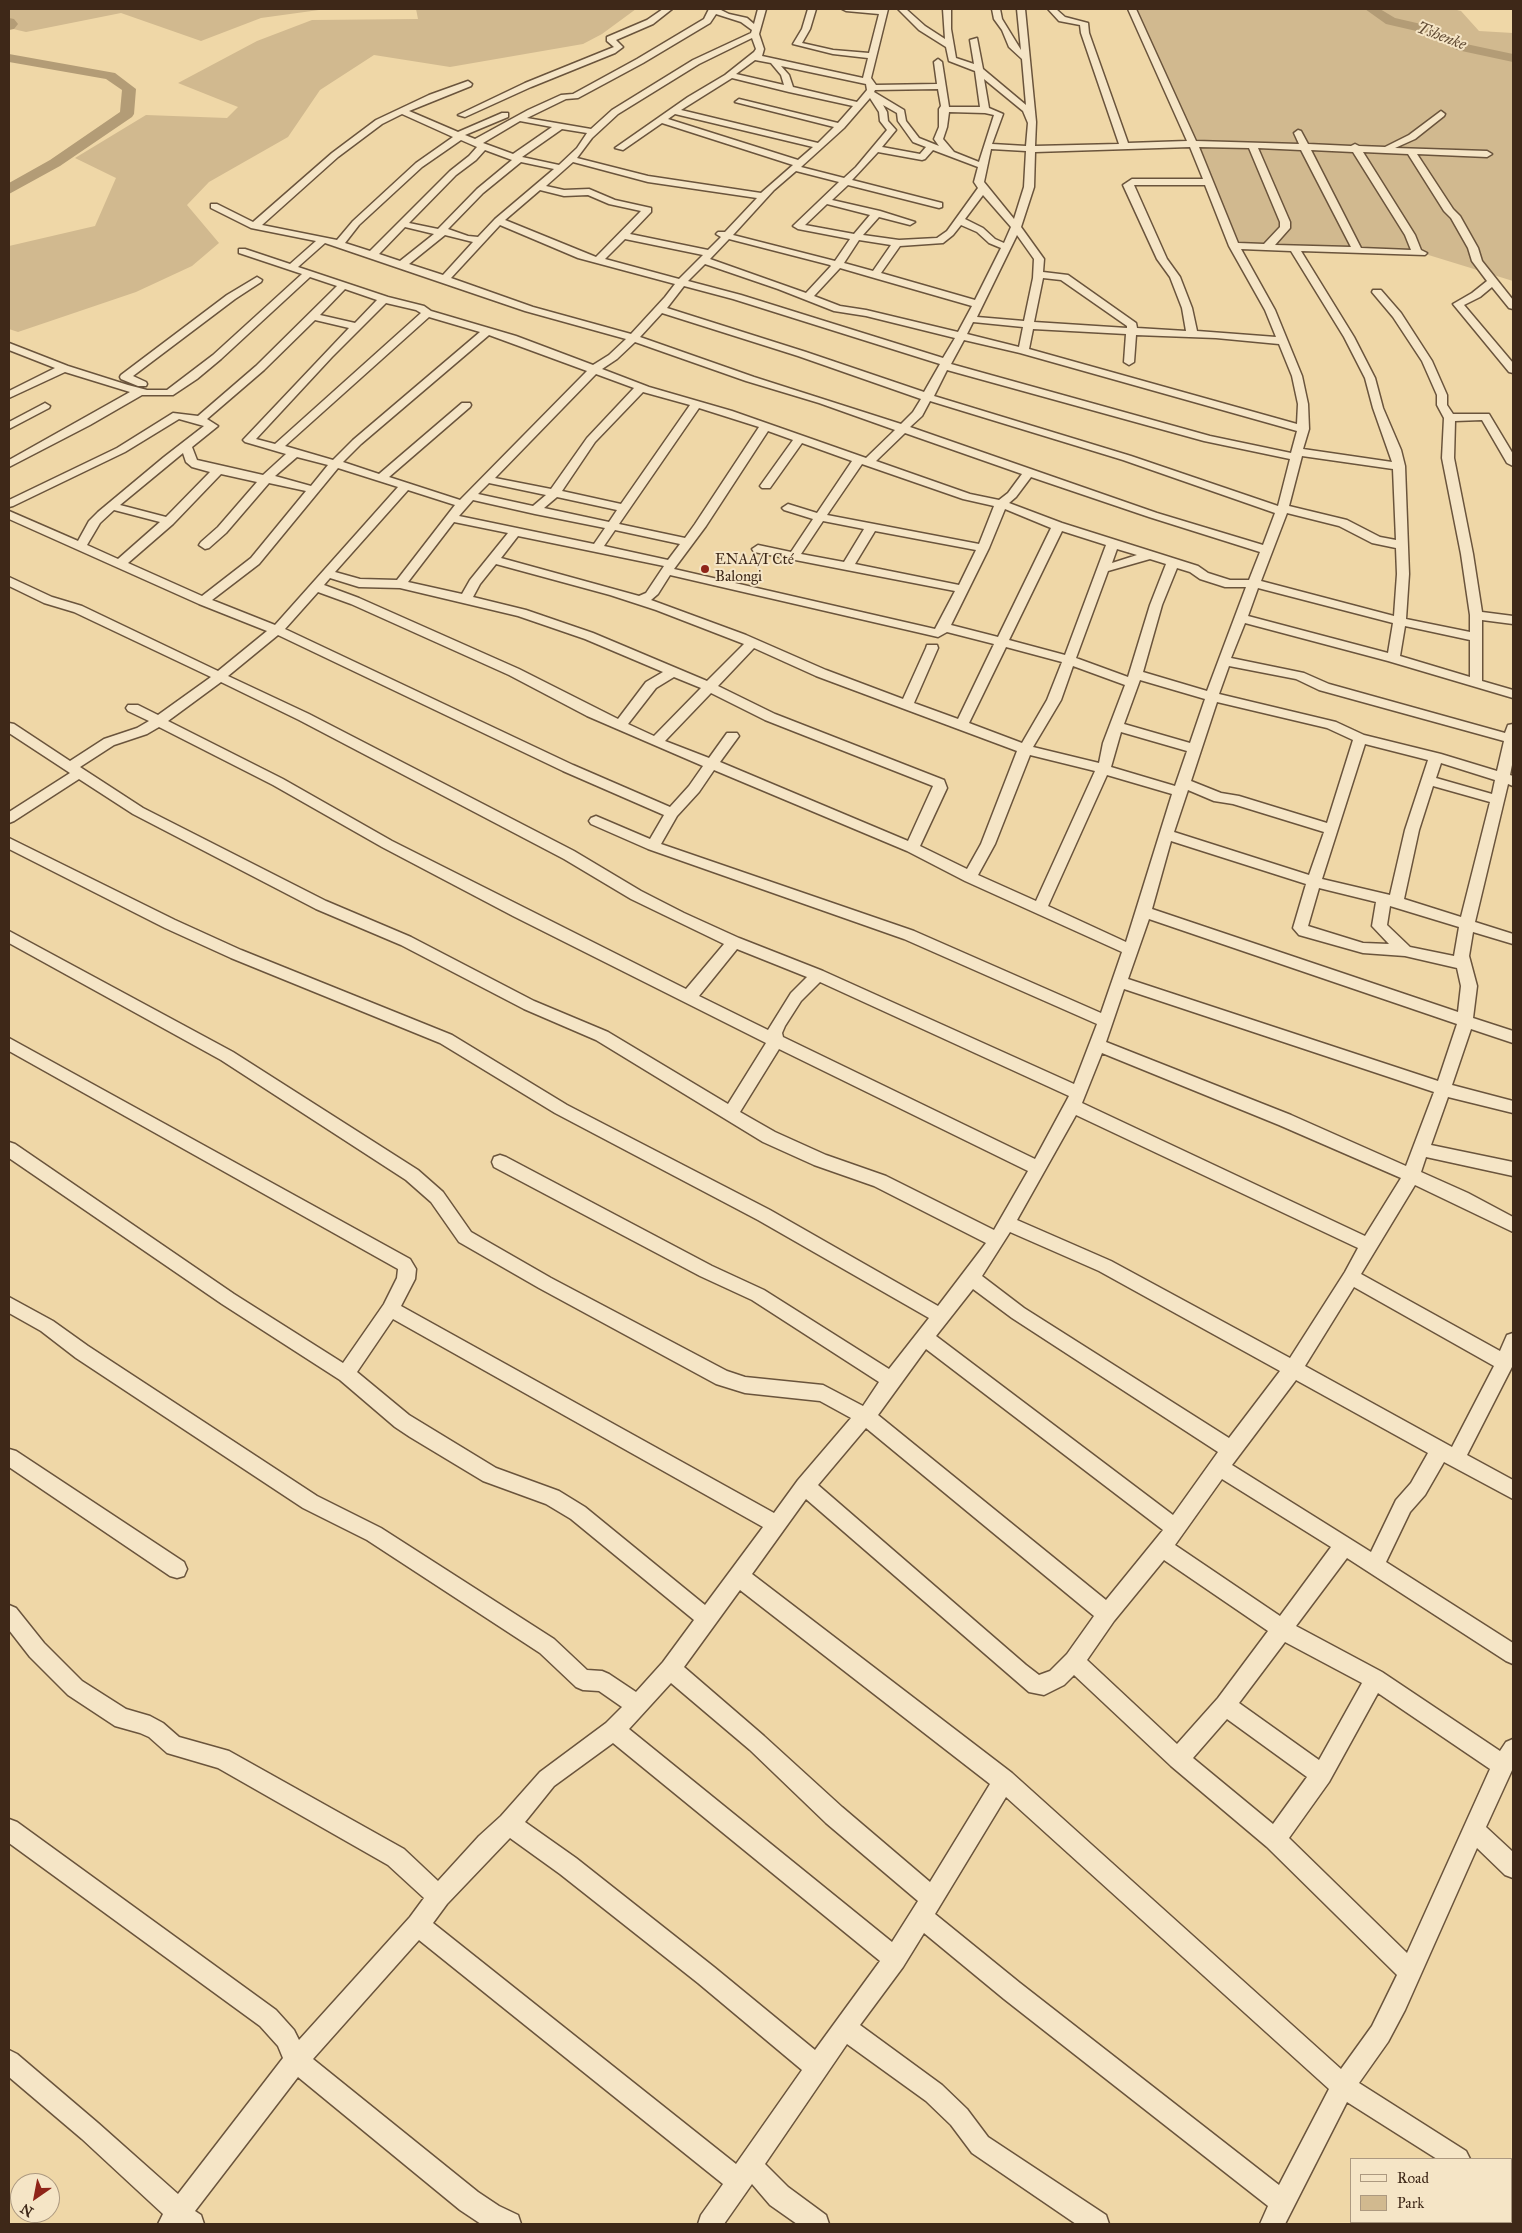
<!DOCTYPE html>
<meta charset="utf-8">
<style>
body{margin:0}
#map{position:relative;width:1522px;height:2233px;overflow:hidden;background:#efd7a7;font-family:"IM FELL Great Primer",serif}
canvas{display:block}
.frame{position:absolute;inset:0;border:10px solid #3e2818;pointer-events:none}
.legend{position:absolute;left:1350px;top:2158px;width:162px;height:65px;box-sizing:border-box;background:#f5e5c6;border:1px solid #ac9980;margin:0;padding:6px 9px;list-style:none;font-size:15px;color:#3e2818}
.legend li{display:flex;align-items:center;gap:10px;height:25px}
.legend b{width:25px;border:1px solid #ac9980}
.north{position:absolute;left:10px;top:2173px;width:50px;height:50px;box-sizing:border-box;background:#f5e5c6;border:1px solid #ac9980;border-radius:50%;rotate:213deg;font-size:14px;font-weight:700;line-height:20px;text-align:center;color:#3e2818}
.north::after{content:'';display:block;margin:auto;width:18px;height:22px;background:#8f2418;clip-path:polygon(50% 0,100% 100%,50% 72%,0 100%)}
</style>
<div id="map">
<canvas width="1522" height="2233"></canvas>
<div class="frame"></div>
<ul class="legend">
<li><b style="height:6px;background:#f5e5c6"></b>Road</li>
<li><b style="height:14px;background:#d1b98f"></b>Park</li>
</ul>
<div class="north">N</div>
</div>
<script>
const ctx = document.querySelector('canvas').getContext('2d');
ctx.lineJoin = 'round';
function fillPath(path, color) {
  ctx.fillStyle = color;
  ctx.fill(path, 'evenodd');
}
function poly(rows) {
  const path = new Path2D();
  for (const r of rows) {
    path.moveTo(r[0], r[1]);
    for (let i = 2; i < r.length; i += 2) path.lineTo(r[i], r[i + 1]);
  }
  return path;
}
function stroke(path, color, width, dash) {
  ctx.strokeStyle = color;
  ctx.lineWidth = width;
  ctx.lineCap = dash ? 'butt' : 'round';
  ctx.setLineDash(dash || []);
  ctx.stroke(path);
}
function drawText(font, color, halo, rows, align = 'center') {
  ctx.font = font + ' "IM FELL Great Primer",serif';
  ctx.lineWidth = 4;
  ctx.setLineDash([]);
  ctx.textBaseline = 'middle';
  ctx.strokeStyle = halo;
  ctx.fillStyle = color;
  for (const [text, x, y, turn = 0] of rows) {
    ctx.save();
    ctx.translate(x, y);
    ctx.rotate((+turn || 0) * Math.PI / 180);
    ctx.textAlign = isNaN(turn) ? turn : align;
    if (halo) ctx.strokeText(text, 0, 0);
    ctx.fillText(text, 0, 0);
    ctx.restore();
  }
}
fillPath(poly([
 [9,9,636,9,602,34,583,44,450,67,374,55,320,90,288,137,209,182,187,205,219,243,192,266,136,292,18,332,9,329,9,246,95,226,116,178,75,158,146,115,227,118,238,107,178,83,257,41,312,20,418,19,416,9,319,10,261,18,201,41,121,13,26,32,9,28],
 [1132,9,1453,9,1461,11,1479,31,1513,33,1513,281,1422,253,1234,246,1193,144]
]), '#d1b98f');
fillPath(poly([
 [1365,9,1380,9,1395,18,1434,27,1466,44,1513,54,1513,62,1457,50,1425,33,1386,24,1365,9],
 [9,18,14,19,18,24,14,29,9,30,9,18],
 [9,54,115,73,136,89,134,114,132,117,60,166,9,194,9,183,50,160,120,112,122,90,106,79,9,62,9,54]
]), '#b39c76');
const street = poly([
 [663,9,672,9,653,24,616,40,623,47,615,53,531,87,465,117,458,115,525,83,609,49,614,47,607,41,607,37,647,20,663,9],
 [709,9,719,9,729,14,747,18,754,24,758,9,766,9,759,34,764,49,762,56,863,78,868,58,833,54,793,44,802,29,808,9,816,9,810,29,802,43,833,50,869,53,879,14,846,11,842,9,888,9,871,78,876,85,937,84,934,62,938,59,942,62,949,107,980,107,975,71,949,61,946,47,919,30,898,9,906,9,925,26,945,39,943,9,951,9,951,29,956,58,974,64,970,40,977,38,983,69,1026,105,1022,59,1009,47,1002,30,994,19,992,9,1000,9,1002,19,1021,50,1017,9,1025,9,1036,122,1035,146,1119,144,1081,33,1080,25,1059,21,1048,9,1056,9,1065,17,1088,23,1089,33,1128,143,1187,141,1128,9,1136,9,1196,141,1299,144,1294,133,1298,130,1301,131,1308,144,1351,146,1355,144,1359,146,1385,147,1409,135,1441,111,1445,114,1444,116,1415,139,1395,148,1487,151,1492,154,1487,157,1417,154,1453,209,1460,216,1478,248,1482,261,1513,300,1513,309,1509,308,1492,287,1480,297,1464,305,1513,363,1513,373,1509,372,1453,304,1472,293,1487,281,1472,261,1468,248,1451,218,1444,211,1408,154,1363,152,1415,235,1421,250,1427,253,1425,255,1301,251,1354,337,1375,378,1383,408,1401,450,1405,466,1409,574,1406,619,1470,632,1470,615,1461,554,1442,458,1444,418,1437,405,1437,395,1422,361,1393,317,1372,292,1373,290,1381,290,1401,313,1432,361,1447,395,1447,405,1453,414,1489,414,1513,454,1513,466,1507,463,1482,420,1455,421,1454,458,1473,554,1482,612,1513,616,1513,624,1482,620,1482,681,1513,690,1513,698,1388,661,1245,623,1231,658,1304,673,1329,684,1505,733,1508,725,1513,724,1513,760,1510,775,1513,776,1513,786,1508,784,1475,922,1513,934,1513,944,1473,932,1469,956,1477,986,1473,1018,1513,1031,1513,1043,1471,1029,1452,1085,1513,1101,1513,1113,1448,1097,1431,1145,1513,1162,1513,1176,1426,1157,1421,1172,1468,1193,1513,1217,1513,1232,1415,1185,1361,1274,1500,1351,1507,1335,1513,1333,1513,1365,1467,1455,1513,1480,1513,1499,1444,1462,1425,1495,1410,1512,1386,1562,1513,1643,1513,1664,1506,1661,1347,1558,1296,1626,1382,1672,1500,1751,1506,1742,1513,1739,1513,1768,1486,1827,1513,1852,1513,1878,1505,1875,1477,1848,1405,2010,1388,2042,1359,2083,1466,2151,1470,2159,1437,2159,1347,2102,1285,2224,1260,2224,1268,2206,1004,1999,924,1933,903,1967,860,2025,942,2085,967,2109,988,2137,1106,2215,1109,2224,1076,2224,972,2153,951,2125,926,2101,847,2044,765,2164,788,2187,826,2215,829,2224,797,2224,770,2205,752,2184,724,2224,698,2224,701,2215,723,2184,419,1940,313,2059,478,2192,499,2206,518,2215,521,2224,481,2224,460,2210,298,2077,195,2211,201,2215,204,2224,158,2224,163,2214,82,2139,9,2077,9,2050,17,2054,98,2123,178,2194,283,2058,278,2046,260,2026,9,1843,9,1819,17,1822,276,2010,294,2030,299,2040,410,1917,424,1898,388,1865,218,1768,167,1753,149,1737,140,1733,115,1726,68,1695,30,1657,9,1630,9,1605,16,1608,44,1643,82,1681,126,1709,150,1716,163,1723,179,1737,229,1751,404,1849,438,1881,479,1836,501,1816,540,1772,606,1723,622,1707,599,1691,583,1690,576,1687,540,1653,367,1540,303,1508,76,1358,41,1331,9,1313,9,1297,53,1321,88,1346,317,1496,381,1528,554,1639,587,1670,602,1671,609,1674,636,1692,663,1662,694,1620,571,1519,546,1504,483,1481,410,1437,395,1427,340,1380,222,1304,9,1158,9,1142,15,1144,234,1294,343,1363,384,1304,397,1278,398,1269,9,1051,9,1038,410,1259,416,1269,415,1279,401,1306,774,1513,798,1480,851,1418,820,1401,745,1393,716,1384,539,1288,459,1242,431,1202,406,1180,221,1060,9,943,9,931,233,1052,418,1170,443,1192,471,1232,551,1278,727,1371,745,1377,823,1385,863,1406,879,1382,752,1300,700,1276,494,1167,492,1162,494,1157,500,1155,506,1157,712,1266,764,1290,889,1369,929,1318,758,1220,555,1113,440,1043,231,958,165,928,9,849,9,838,175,920,241,950,452,1035,567,1105,770,1210,938,1306,986,1243,874,1186,814,1165,763,1142,596,1040,524,1009,401,945,316,909,133,814,79,779,14,821,9,823,9,812,70,773,9,733,9,723,14,724,70,761,104,739,137,728,149,721,128,711,126,708,128,705,138,705,158,715,211,677,74,612,44,603,9,586,9,577,52,597,82,606,218,671,267,631,199,604,9,519,9,511,78,541,89,521,98,512,164,457,204,426,179,419,125,452,13,506,9,507,9,500,117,448,173,413,198,416,256,366,337,286,310,277,221,359,197,379,173,395,142,395,90,425,9,467,9,460,130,392,65,372,9,398,9,391,55,368,9,350,9,343,68,366,128,385,147,390,167,390,213,355,302,274,239,253,239,249,245,249,290,264,316,241,251,228,211,208,211,204,217,204,253,222,332,153,376,120,429,95,468,81,472,84,471,86,409,111,458,132,502,113,508,113,508,117,465,135,475,139,528,110,561,95,573,94,637,59,704,19,709,9],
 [716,14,741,22,752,30,751,33,693,60,612,110,591,129,527,118,566,99,578,98,643,63,710,23,716,14],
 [752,38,756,49,754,52,725,75,688,97,615,148,623,150,662,123,793,165,761,193,648,176,577,158,592,138,618,114,699,64,752,38],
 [755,60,771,63,781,75,784,85,736,74,755,60],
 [781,66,866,84,867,90,857,102,793,87,789,75,781,66],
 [732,78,789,92,853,106,838,123,739,99,735,102,834,127,818,143,681,110,732,78],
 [984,79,1023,111,1028,123,1026,146,992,144,1003,114,989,108,984,79],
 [938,89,941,106,939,109,939,127,934,139,939,146,919,138,906,121,904,110,874,92,875,90,938,89],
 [870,98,879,112,880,121,887,130,856,167,844,178,801,167,844,128,870,98],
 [883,105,897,113,898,121,913,142,926,147,920,154,882,147,896,130,888,121,887,112,883,105],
 [949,112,985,113,994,115,979,162,954,152,943,139,947,127,949,112],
 [402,114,453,137,416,163,353,221,337,240,262,225,338,157,382,124,402,114],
 [675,114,813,147,798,160,668,119,675,114],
 [520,121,552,127,513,154,483,143,520,121],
 [562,129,587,133,577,148,559,165,522,157,562,129],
 [461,140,477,147,469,156,450,171,370,251,345,243,359,225,422,167,461,140],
 [1190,147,1203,179,1132,179,1123,185,1157,259,1170,277,1182,308,1186,331,1137,328,1136,323,1068,275,1043,272,1044,259,1021,227,1034,187,1035,152,1190,147],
 [1199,147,1249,148,1280,222,1280,227,1264,244,1238,243,1199,147],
 [1258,148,1301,150,1351,247,1275,245,1290,228,1290,222,1258,148],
 [991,149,1026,151,1024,187,1014,219,984,182,991,149],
 [485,150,512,160,477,189,438,229,409,223,456,175,476,160,485,150],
 [933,150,978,167,974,182,978,188,947,231,937,238,899,240,863,235,879,217,910,225,915,222,880,211,832,200,848,185,939,208,942,207,942,203,852,180,878,152,922,160,925,159,933,150],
 [1311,150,1353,152,1405,235,1411,250,1361,248,1311,150],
 [521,162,554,169,495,219,478,237,468,236,448,229,483,193,521,162],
 [573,162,648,182,757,198,725,232,718,232,716,234,721,237,708,250,630,234,651,212,651,208,615,200,589,189,564,190,546,186,573,162],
 [796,171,839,182,793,226,798,229,850,239,835,261,733,235,774,190,796,171],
 [1134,185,1205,185,1229,246,1265,310,1276,337,1197,331,1192,308,1180,277,1167,259,1134,185],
 [540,190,564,196,588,195,609,204,641,211,596,257,505,220,540,190],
 [983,195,1011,227,1004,243,995,239,983,228,965,219,983,195],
 [827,204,870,215,854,234,805,225,827,204],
 [500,225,578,258,675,284,665,297,631,334,533,307,451,278,500,225],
 [961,225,977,232,989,243,1001,248,975,300,881,273,900,246,943,243,953,235,961,225],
 [405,227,434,234,400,261,379,254,405,227],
 [445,235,473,242,443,275,409,264,445,235],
 [1017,235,1034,259,1033,278,1024,321,977,317,1017,235],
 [625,239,703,255,679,279,605,259,625,239],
 [729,239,830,265,831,266,806,293,710,259,729,239],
 [859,240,891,245,873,271,844,263,859,240],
 [325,243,525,311,626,339,609,355,593,365,516,336,431,311,424,306,388,297,298,267,325,243],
 [1241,249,1291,251,1344,337,1365,378,1373,408,1392,462,1303,449,1309,429,1308,404,1302,376,1275,310,1241,249],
 [705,264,778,289,834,311,866,316,955,338,943,358,741,295,688,281,705,264],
 [840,268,871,277,972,306,958,332,866,310,840,306,814,296,840,268],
 [1043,278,1061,280,1127,326,1127,328,1034,322,1043,278],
 [684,286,733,299,940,364,924,392,806,352,667,308,684,286],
 [345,289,377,300,355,323,320,315,345,289],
 [386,303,416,310,421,313,275,444,256,439,332,357,386,303],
 [662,313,798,356,921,399,913,412,901,424,754,377,640,337,662,313],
 [429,317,480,332,353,440,333,460,285,446,429,317],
 [315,320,349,328,243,440,245,442,286,454,263,475,197,460,192,447,218,426,207,419,264,370,315,320],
 [973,322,1023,327,1019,347,967,334,973,322],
 [1033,329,1126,334,1124,362,1129,365,1134,362,1136,335,1216,338,1279,344,1292,376,1298,404,1297,424,1029,349,1033,329],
 [489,335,587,371,460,500,389,477,470,407,471,405,470,403,462,403,379,474,343,462,361,444,489,335],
 [964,340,1020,353,1297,431,1291,453,1210,436,951,364,964,340],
 [635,342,746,381,819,403,895,430,866,458,732,411,649,387,602,369,617,359,635,342],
 [947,370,1204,441,1290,459,1278,506,1131,456,934,396,947,370],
 [596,374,634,388,587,438,551,489,495,478,596,374],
 [643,392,690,405,621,504,562,491,595,442,643,392],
 [930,401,1123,460,1275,513,1263,545,1157,513,910,427,922,416,930,401],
 [699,408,759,427,695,524,685,538,619,524,699,408],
 [768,431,793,440,760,486,762,488,770,488,802,443,852,461,817,513,788,504,782,508,784,510,813,519,791,552,758,545,752,549,754,552,955,591,935,629,674,569,706,526,768,431],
 [905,433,1022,474,1008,493,999,500,970,494,876,461,905,433],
 [183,453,186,462,192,467,210,472,166,517,120,505,183,453],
 [1302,456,1393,469,1396,540,1380,537,1347,520,1289,506,1302,456],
 [297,457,328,465,311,486,275,476,297,457],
 [862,464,963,499,994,506,979,544,827,515,862,464],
 [338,468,398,487,275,625,212,600,259,564,338,468],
 [221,474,257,482,218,527,201,542,199,545,205,549,209,548,226,533,269,483,306,491,251,558,202,596,128,563,173,524,221,474],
 [1031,477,1149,517,1260,552,1249,580,1230,580,1208,573,1198,566,1062,523,1009,503,1016,497,1031,477],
 [489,483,546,495,533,506,478,494,489,483],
 [408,490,455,505,397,580,360,579,335,572,408,490],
 [557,497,617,510,609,522,544,508,557,497],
 [473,500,535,514,605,528,594,544,459,516,473,500],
 [1005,509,1051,528,998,637,951,625,989,548,1005,509],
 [114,510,160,522,118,559,87,545,100,523,114,510],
 [1287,513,1339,526,1372,543,1396,548,1397,574,1394,616,1261,581,1287,513],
 [823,521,864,529,844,562,801,554,823,521],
 [454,522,508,533,470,580,462,594,408,582,454,522],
 [615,530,680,544,668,560,604,546,615,530],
 [875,531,976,550,959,585,855,564,875,531],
 [1062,531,1106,545,1065,655,1009,640,1062,531],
 [518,536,664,566,646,593,639,596,501,558,518,536],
 [1117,549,1137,555,1112,563,1117,549],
 [1150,559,1166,564,1150,605,1128,677,1076,658,1108,571,1150,559],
 [496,564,610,595,656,610,744,644,707,681,593,633,526,610,473,597,480,584,496,564],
 [1177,568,1190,572,1200,579,1225,587,1246,587,1207,691,1143,672,1162,605,1177,568],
 [670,575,938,637,947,632,994,644,958,719,914,703,938,648,937,645,927,645,926,648,903,699,826,670,746,635,651,600,658,594,670,575],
 [330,578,359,587,400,588,518,616,585,639,663,672,646,682,618,719,519,669,359,598,324,585,330,578],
 [1258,588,1393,623,1388,653,1248,616,1258,588],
 [318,592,351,604,509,675,587,716,703,766,689,786,670,807,573,765,285,629,318,592],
 [1405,626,1470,640,1470,677,1400,656,1405,626],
 [278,635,563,771,664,815,650,839,596,816,591,818,589,821,591,824,648,849,904,939,1097,1024,1074,1084,823,971,739,938,684,913,641,891,574,851,309,714,228,676,278,635],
 [1006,647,1062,662,1047,700,1022,743,969,723,1006,647],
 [754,648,816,676,1017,751,981,844,967,869,920,846,947,788,944,780,775,714,718,686,754,648],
 [1073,666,1125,685,1103,743,1099,763,1033,747,1061,700,1073,666],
 [1229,666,1296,679,1319,690,1504,741,1497,771,1441,754,1364,735,1336,722,1219,694,1229,666],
 [674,677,701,688,654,736,628,724,656,688,674,677],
 [1140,680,1205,699,1190,743,1124,724,1140,680],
 [221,682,299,720,564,859,631,899,724,944,686,989,392,841,283,779,168,721,221,682],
 [711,693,765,720,933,786,908,841,720,762,739,736,737,733,727,733,709,758,665,741,711,693],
 [1217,702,1327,728,1353,740,1327,823,1239,796,1221,793,1191,781,1217,702],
 [159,727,273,785,382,847,513,916,766,1043,728,1104,608,1032,534,1001,411,937,326,901,143,808,80,767,114,745,147,734,159,727],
 [1121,732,1187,751,1175,786,1111,767,1121,732],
 [1365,744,1428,760,1405,830,1390,895,1322,879,1365,744],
 [1030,755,1095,771,1036,901,978,875,995,844,1030,755],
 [1441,763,1495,780,1492,794,1436,778,1441,763],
 [714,770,907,851,965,881,1122,952,1101,1013,914,931,661,844,677,816,699,792,714,770],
 [1107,775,1172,794,1126,942,1048,906,1107,775],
 [1433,786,1490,802,1461,917,1404,899,1419,830,1433,786],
 [1188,790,1214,801,1233,804,1324,832,1309,875,1174,832,1188,790],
 [1171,841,1306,884,1293,928,1299,935,1363,953,1405,956,1457,968,1461,986,1458,1012,1152,909,1171,841],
 [1319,888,1376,902,1372,926,1389,944,1363,943,1308,926,1319,888],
 [1390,906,1459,927,1454,956,1410,947,1387,925,1390,906],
 [1149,919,1457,1024,1438,1081,1128,979,1149,919],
 [737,949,807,977,791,993,768,1030,699,996,737,949],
 [820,982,1069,1096,1035,1159,783,1037,782,1033,785,1026,801,1001,820,982],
 [1124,989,1434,1092,1406,1166,1291,1115,1106,1042,1124,989],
 [779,1049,1028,1171,994,1230,886,1176,826,1155,775,1132,740,1112,779,1049],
 [1102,1053,1279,1125,1401,1178,1365,1236,1082,1103,1102,1053],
 [1076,1115,1358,1248,1345,1272,1290,1358,1111,1261,1017,1220,1076,1115],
 [1010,1232,1099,1271,1280,1371,1229,1438,1024,1308,982,1276,1010,1232],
 [1354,1287,1494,1366,1452,1447,1305,1366,1354,1287],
 [973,1289,1012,1318,1218,1452,1173,1515,936,1336,973,1289],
 [393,1319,763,1527,705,1605,585,1507,559,1491,496,1468,409,1415,357,1372,393,1319],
 [926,1349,1163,1530,1106,1600,878,1415,926,1349],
 [1296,1380,1428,1453,1411,1483,1396,1500,1371,1552,1232,1465,1296,1380],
 [866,1428,1094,1616,1067,1654,1050,1671,1039,1675,1026,1665,818,1485,866,1428],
 [1222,1479,1331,1547,1280,1616,1175,1545,1222,1479],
 [806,1499,1029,1692,1044,1695,1064,1685,1074,1675,1171,1766,1267,1847,1397,1975,1372,2026,1341,2069,1012,1773,752,1574,806,1499],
 [1164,1560,1268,1631,1218,1698,1177,1744,1087,1660,1114,1621,1164,1560],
 [740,1590,990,1784,930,1882,842,1807,764,1736,684,1667,740,1590],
 [1285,1642,1362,1683,1319,1760,1239,1703,1285,1642],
 [671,1683,750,1750,826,1823,918,1901,892,1942,629,1729,671,1683],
 [1378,1693,1490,1769,1407,1953,1289,1838,1329,1782,1378,1693],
 [1227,1719,1307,1777,1273,1824,1193,1758,1227,1719],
 [613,1743,880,1961,815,2050,714,1967,576,1858,525,1822,554,1786,613,1743],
 [1006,1797,1329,2089,1279,2185,1020,1983,935,1914,1006,1797],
 [510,1838,560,1874,698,1983,802,2070,736,2164,433,1923,447,1904,510,1838],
 [257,277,262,280,261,282,235,299,133,376,146,382,147,384,146,386,138,386,121,379,120,377,121,375,227,295,257,277],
 [45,403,50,406,49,408,9,429,9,422,45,403],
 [9,1449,16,1451,184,1562,187,1569,184,1576,177,1578,170,1576,9,1467,9,1449],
 [1511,2181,1513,2182,1513,2207,1511,2206,1511,2181],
 [1513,2211,1513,2224,1501,2224,1501,2222,1511,2222,1511,2212,1513,2211]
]);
stroke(street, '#6a543c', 3);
fillPath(street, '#f5e5c6');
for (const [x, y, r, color] of [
 [705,569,5,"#8f2418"]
]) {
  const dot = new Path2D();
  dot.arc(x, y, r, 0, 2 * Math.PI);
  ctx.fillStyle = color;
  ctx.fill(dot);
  stroke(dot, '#f5e5c6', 2);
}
drawText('15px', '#3e2818', '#f5e5c6', [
 ["ENAA/I Cté",715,560],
 ["Balongi",715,577]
], 'left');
drawText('italic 16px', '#614b34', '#f5e5c6', [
 ["Tshenke",1441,37,21]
]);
</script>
